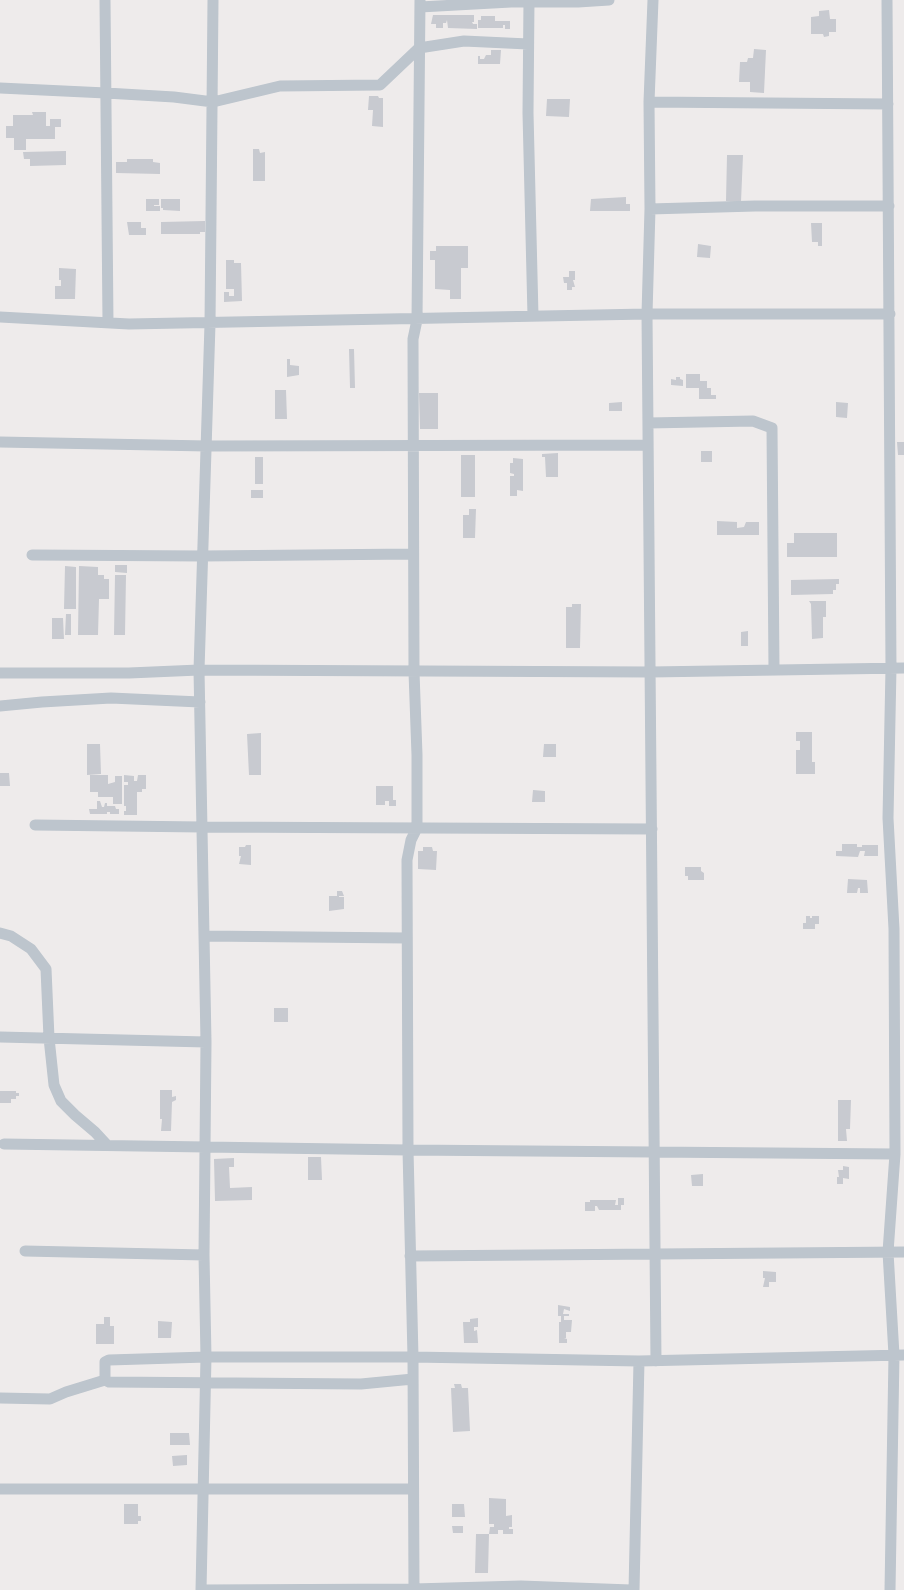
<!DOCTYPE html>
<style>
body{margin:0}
canvas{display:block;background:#eeebeb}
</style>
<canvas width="904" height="1590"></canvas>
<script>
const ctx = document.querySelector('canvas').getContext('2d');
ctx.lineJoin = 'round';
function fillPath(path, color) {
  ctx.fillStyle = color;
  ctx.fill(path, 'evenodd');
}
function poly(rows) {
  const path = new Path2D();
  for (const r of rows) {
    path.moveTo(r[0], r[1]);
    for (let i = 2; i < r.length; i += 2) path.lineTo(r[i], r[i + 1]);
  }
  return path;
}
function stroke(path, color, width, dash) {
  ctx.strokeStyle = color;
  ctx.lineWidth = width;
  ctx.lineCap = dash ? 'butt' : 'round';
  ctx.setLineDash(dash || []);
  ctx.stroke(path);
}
fillPath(poly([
 [829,10,830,19,836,19,836,32,829,32,829,36,824,37,823,34,811,34,811,17,819,16,819,11],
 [433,15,474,15,474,22,472,22,473,24,477,24,477,29,448,28,447,20,446,23,443,23,443,28,436,28,436,24,431,24],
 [481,16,495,16,495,21,510,21,510,29,505,29,505,25,503,25,503,28,478,28,478,20,481,20],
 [754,49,766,50,764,93,750,92,750,82,739,82,740,62,747,62,748,58,753,58],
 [491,50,501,50,500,64,478,64,478,56,480,56,480,59,484,59,486,55,491,55],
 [369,96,378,96,379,98,383,98,383,127,372,126,373,110,368,110],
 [547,99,570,99,569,117,546,116],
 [32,112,46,112,46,126,50,126,50,119,61,119,61,127,55,127,55,139,26,139,26,150,14,150,14,138,6,138,6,126,13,126,13,115,33,115],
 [253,149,259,149,260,153,265,152,265,181,253,181],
 [66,151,66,165,30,166,30,159,24,159,23,152],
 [727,155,743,155,741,202,726,201],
 [127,159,153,159,153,162,160,163,160,174,116,173,116,162,127,162],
 [626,197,626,204,630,204,630,211,590,211,591,199],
 [146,199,159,199,159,205,154,205,154,206,160,206,160,211,146,211],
 [161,199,180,199,180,211,163,210,163,208,161,208],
 [205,221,205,232,200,232,200,234,161,234,161,222],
 [127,222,141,222,141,228,146,228,146,235,129,235],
 [811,223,822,223,822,246,818,246,818,242,812,242],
 [698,244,711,246,710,258,697,257],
 [436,246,468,246,468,268,461,268,461,299,450,299,450,290,435,289,435,260,430,260,430,251,436,251],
 [226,260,234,260,234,263,241,263,242,301,224,302,224,292,229,292,229,296,234,296,234,289,226,289],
 [59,268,76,269,75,299,55,299,55,286,61,286,61,280,59,280],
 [569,271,575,271,575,280,573,280,575,287,572,287,572,290,567,290,567,283,564,283,563,277,569,277],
 [349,349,354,349,355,388,350,388],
 [287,359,290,359,290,365,299,366,299,375,287,377],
 [686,374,700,374,700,381,707,381,707,388,711,388,711,395,716,395,716,399,699,399,699,388,686,388],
 [676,377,680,377,680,379,683,380,683,386,671,385,671,379,676,380],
 [275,390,286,390,287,419,275,419],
 [419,393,438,393,438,429,420,429],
 [622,402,622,411,609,411,609,403],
 [836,402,848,403,847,418,836,417],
 [897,442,904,442,904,455,898,455],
 [701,451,712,451,712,462,701,462],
 [558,453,558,477,546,477,545,457,542,457,542,454],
 [461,455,475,455,475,497,461,497],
 [255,457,263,457,263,484,255,484],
 [513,458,523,459,523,491,517,490,517,496,510,496,510,476,514,476,514,474,510,473,510,463,513,463],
 [251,490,263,490,263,498,251,498],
 [469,509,476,509,475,538,463,538,463,515,469,515],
 [717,521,737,522,737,528,744,527,746,522,759,522,759,535,717,535],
 [794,533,837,533,837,557,787,557,787,543,794,543],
 [115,565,127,565,127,573,115,572],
 [65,566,76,567,76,609,64,609],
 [79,566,98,567,98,575,104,575,104,579,109,579,109,599,99,599,98,635,78,635],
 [115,575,126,575,125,635,114,635],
 [839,579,839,584,836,584,836,590,833,590,833,594,791,595,791,580],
 [809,601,826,601,826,617,823,617,823,638,812,639,811,604],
 [572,604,581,604,580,648,566,648,566,607,572,607],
 [66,614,71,614,71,635,65,635],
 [52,618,63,618,64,639,52,639],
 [748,631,748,646,741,646,741,632],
 [796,732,812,732,812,762,815,762,815,774,796,774,796,750,800,750,800,741,796,741],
 [261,733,261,775,249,775,247,734],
 [87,744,100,744,101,774,87,775],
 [544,744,556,744,556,757,543,757],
 [0,773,9,773,10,786,0,786],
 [90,775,108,775,108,784,115,782,115,776,122,776,122,804,113,804,113,797,98,797,98,792,90,792],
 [124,775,134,776,134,781,137,781,138,775,146,775,146,789,142,789,142,792,137,792,137,815,124,815,124,811,126,811,126,806,124,806,124,785,128,785,128,782,124,782],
 [376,786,393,786,393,800,396,800,396,806,389,806,389,801,385,801,385,805,376,805],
 [533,790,545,791,545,802,532,802],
 [97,801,100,801,102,807,104,807,105,803,107,803,107,806,115,806,116,809,119,809,119,814,110,814,110,812,107,812,107,814,90,814,89,809,97,809],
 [842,844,857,844,857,847,862,847,862,845,878,845,878,856,864,856,865,851,860,851,858,857,836,856,836,851,842,851],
 [246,845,251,845,251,865,239,864,241,856,239,856,239,847,245,847],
 [423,847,432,847,433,851,437,851,436,870,418,869,418,851,423,851],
 [685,867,701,867,701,871,704,873,704,880,688,880,688,876,685,876],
 [848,879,867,880,868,893,860,893,860,888,858,888,857,893,847,893],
 [337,891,342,891,344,896,339,896,339,897,344,897,344,909,329,911,329,896,337,896],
 [806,916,810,916,810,918,812,918,812,916,819,916,819,924,815,924,815,929,803,929,803,923,806,923],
 [274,1008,288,1008,288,1022,274,1022],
 [160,1090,172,1090,172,1097,176,1096,176,1100,172,1102,171,1131,161,1131,162,1119,160,1119],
 [0,1091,16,1091,16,1093,19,1093,19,1096,16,1096,16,1099,11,1099,11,1103,0,1103],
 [838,1100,851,1100,850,1129,846,1129,847,1141,838,1141],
 [308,1157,321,1157,322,1180,308,1180],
 [234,1158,234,1167,229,1167,230,1188,252,1187,252,1200,215,1201,214,1159],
 [843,1166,849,1167,849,1179,843,1178,843,1184,837,1184,837,1177,839,1177,838,1170,843,1170],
 [703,1174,703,1186,692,1186,691,1175],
 [618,1198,624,1198,624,1205,621,1205,621,1210,599,1210,597,1206,595,1206,595,1211,585,1211,585,1202,590,1202,590,1200,616,1200,615,1205,618,1205],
 [763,1271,776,1272,776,1282,769,1282,769,1287,763,1287,765,1278,763,1278],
 [558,1305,570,1307,570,1311,564,1309,563,1314,569,1314,569,1316,564,1316,564,1320,572,1320,571,1332,566,1332,566,1338,564,1338,567,1339,567,1343,559,1343,559,1322,561,1322,561,1316,558,1316],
 [104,1317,110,1317,110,1326,114,1326,114,1344,96,1344,96,1324,104,1324],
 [478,1318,478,1327,474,1327,474,1331,477,1330,478,1343,464,1343,463,1322,470,1322,470,1319],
 [158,1321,172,1322,171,1338,158,1338],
 [454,1384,461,1384,462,1388,468,1388,470,1431,453,1432,451,1388,455,1388],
 [170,1433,189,1433,190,1445,170,1445],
 [187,1455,187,1465,173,1466,172,1456],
 [489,1498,506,1499,506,1516,512,1515,512,1527,509,1527,509,1529,513,1529,513,1534,503,1534,503,1530,498,1530,498,1534,489,1534,490,1527,494,1527,494,1524,489,1524],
 [124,1504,138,1504,138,1516,141,1516,141,1521,138,1521,138,1524,124,1524],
 [452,1504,464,1504,465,1517,452,1517],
 [452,1526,463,1526,463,1533,453,1533],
 [476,1534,489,1534,488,1573,475,1573]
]), '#c8cad0');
stroke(poly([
 [105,0,108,322],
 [529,0,528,113,533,316],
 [653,0,649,102,650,209,647,314,656,1361],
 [887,0,891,668,888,818,894,929,895,1154,888,1252,894,1355,890,1590],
 [420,7,511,2,578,2,609,0],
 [0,88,106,93,174,97,213,102,280,86,380,85,419,48,464,41,528,44],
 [649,102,888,104],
 [650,209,755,206,889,206],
 [0,317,129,324,647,314,890,314],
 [648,423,753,421,772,428,774,670],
 [0,442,207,446,648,445],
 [32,555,203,556,413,554],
 [0,673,129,673,199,670,651,672,904,668],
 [0,706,42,702,111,698,200,702],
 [35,825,202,827,652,829],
 [0,933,11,936,31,949,46,969,49,1038,54,1085,61,1101,75,1115,95,1132,107,1145],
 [204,936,407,938],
 [0,1037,206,1042],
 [4,1144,408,1150,895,1154],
 [25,1251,204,1255],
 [410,1256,904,1252],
 [413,1379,361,1384,109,1382,105,1380,105,1362,109,1360,206,1357,413,1357,639,1361,904,1355],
 [0,1398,50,1399,66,1392,105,1380],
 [0,1489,412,1489],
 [201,1590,206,1357,204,1255,206,1042,199,670,210,324,213,0],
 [201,1590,414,1589,521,1586,631,1590],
 [414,1590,413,1357,408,1150,407,860,411,840,417,828,417,755,414,672,413,339,417,320,420,0],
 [634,1590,639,1361]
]), '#bdc5cd', 11);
</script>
